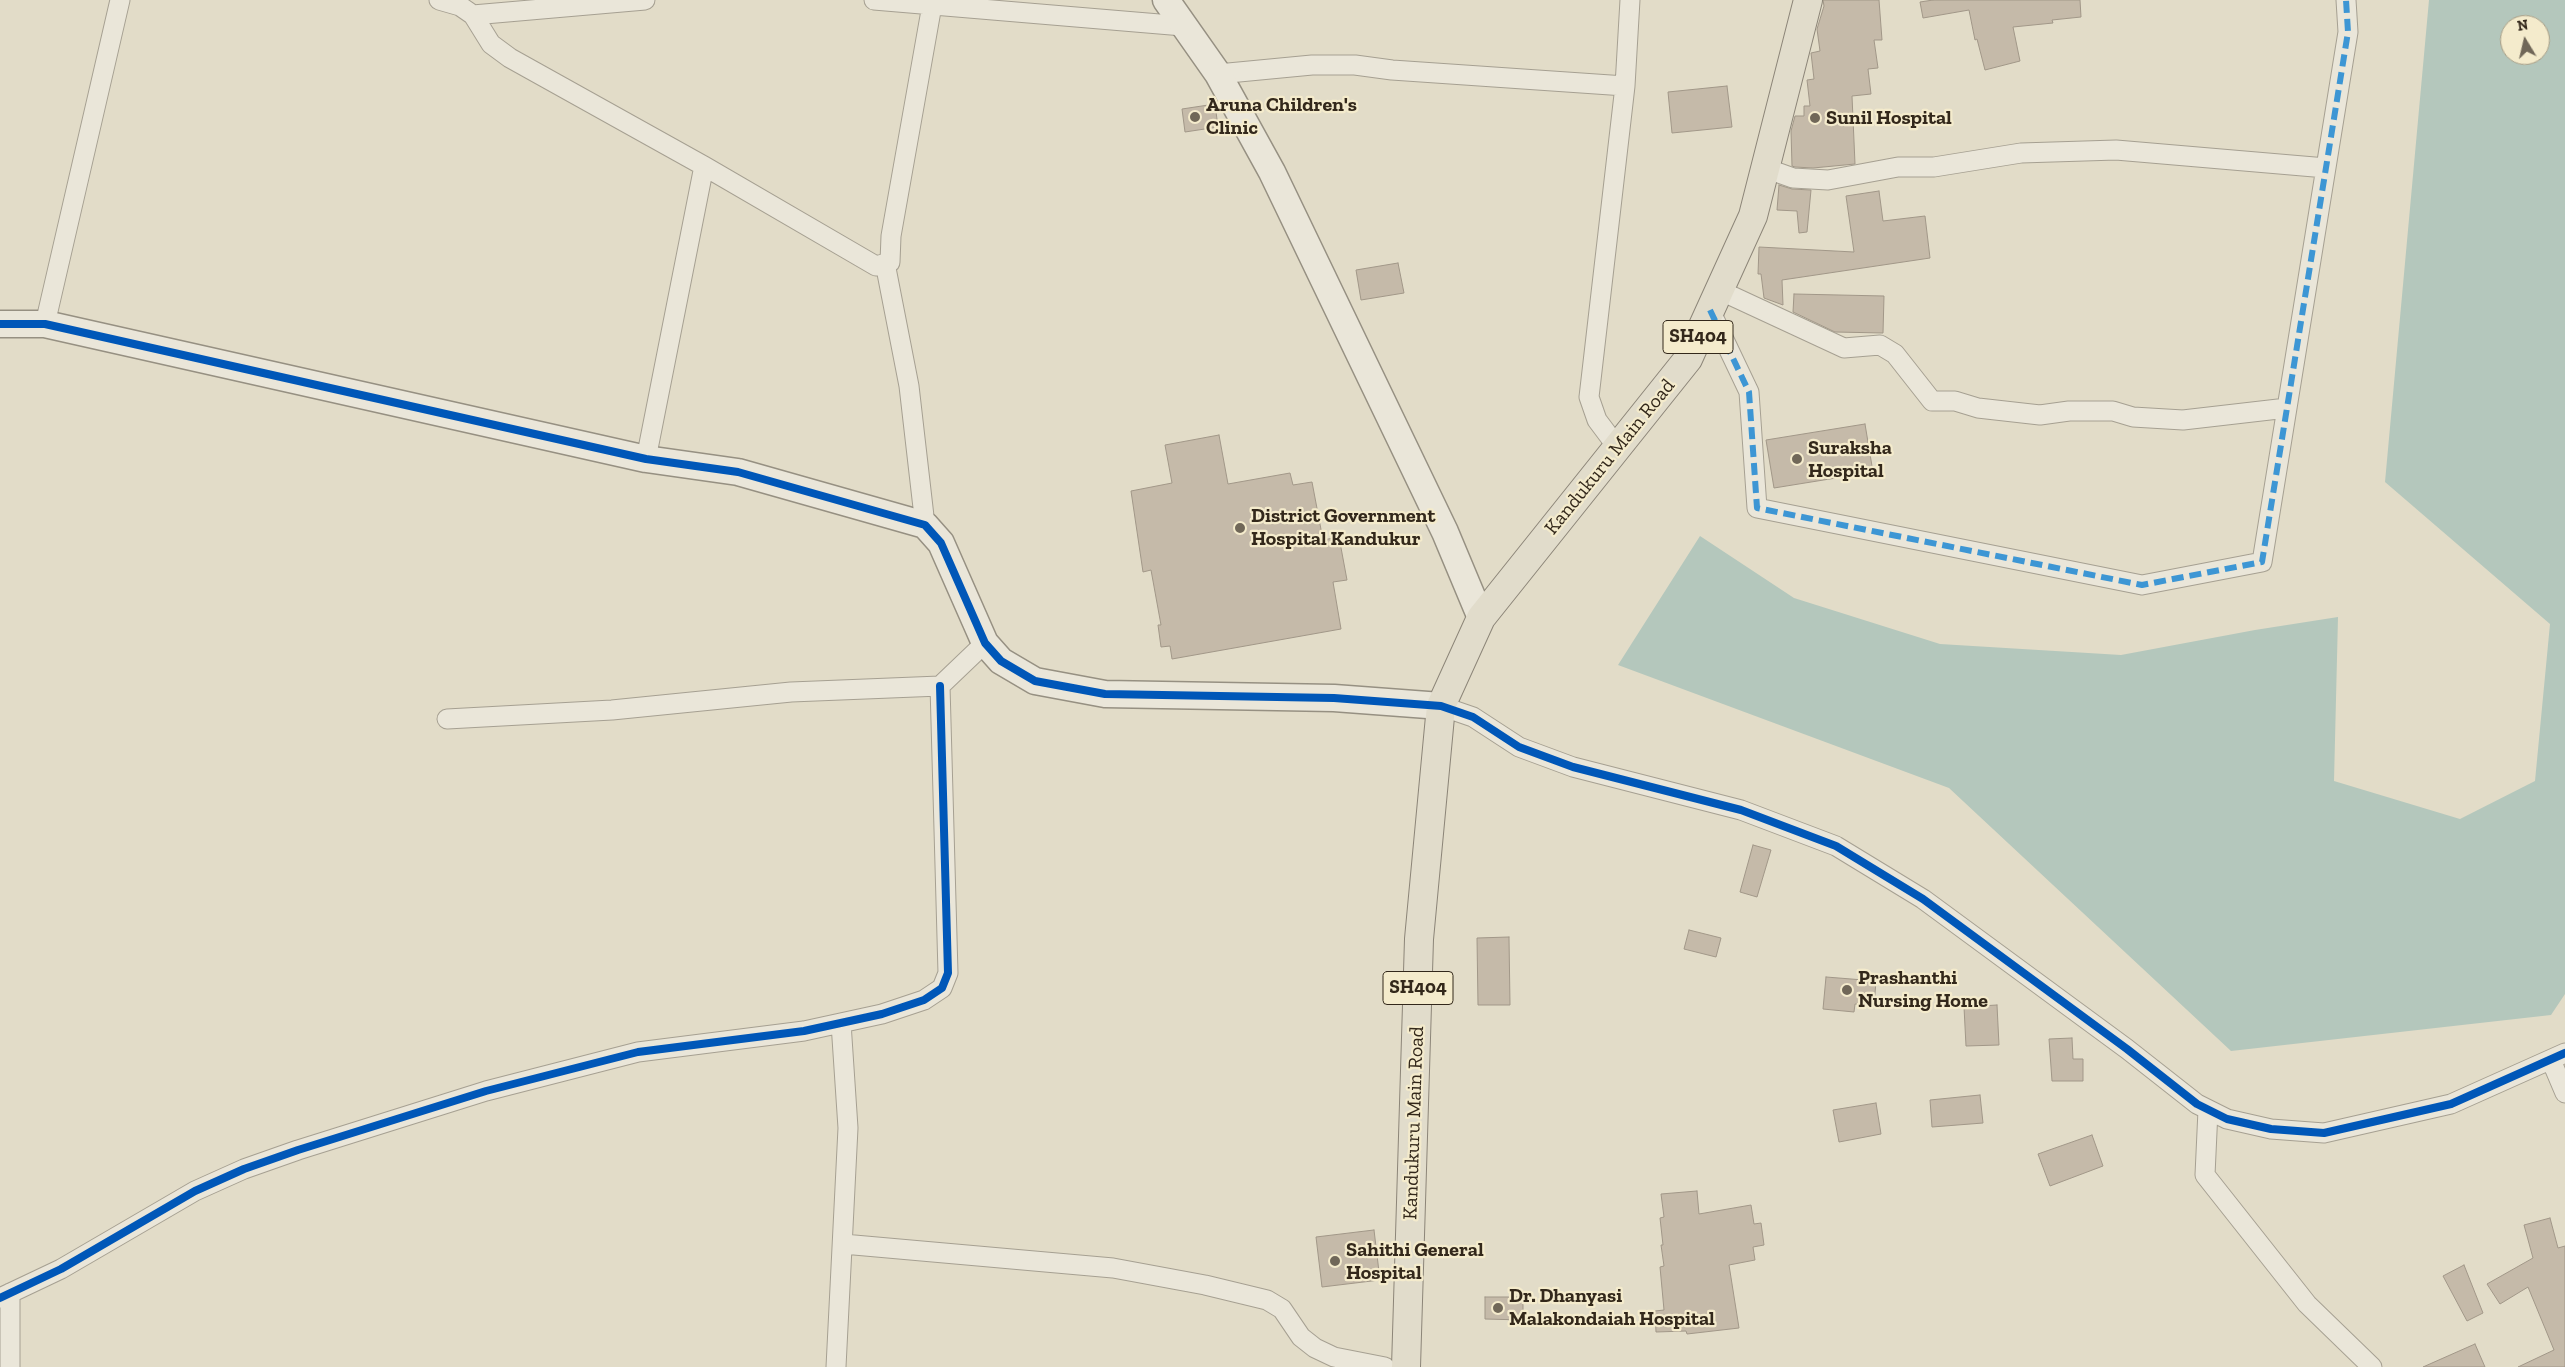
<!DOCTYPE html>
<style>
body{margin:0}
#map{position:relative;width:2565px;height:1367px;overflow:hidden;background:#e2dcc8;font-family:"Zilla Slab",serif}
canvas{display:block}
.north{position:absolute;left:2500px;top:15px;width:50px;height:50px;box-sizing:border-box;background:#f4ebcc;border:1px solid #a79d85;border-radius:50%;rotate:351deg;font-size:14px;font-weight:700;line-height:20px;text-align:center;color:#33281b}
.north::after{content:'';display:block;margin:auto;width:18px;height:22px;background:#706758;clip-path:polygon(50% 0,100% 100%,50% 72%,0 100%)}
</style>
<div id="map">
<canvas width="2565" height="1367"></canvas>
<div class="north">N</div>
</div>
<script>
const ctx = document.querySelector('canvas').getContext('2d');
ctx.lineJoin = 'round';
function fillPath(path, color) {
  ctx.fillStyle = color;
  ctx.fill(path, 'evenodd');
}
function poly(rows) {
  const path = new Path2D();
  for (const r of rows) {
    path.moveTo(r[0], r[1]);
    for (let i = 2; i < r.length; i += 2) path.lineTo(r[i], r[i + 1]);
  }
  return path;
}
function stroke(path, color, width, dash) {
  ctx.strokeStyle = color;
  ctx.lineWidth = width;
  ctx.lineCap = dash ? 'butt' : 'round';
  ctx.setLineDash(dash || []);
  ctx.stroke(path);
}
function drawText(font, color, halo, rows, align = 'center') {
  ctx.font = font + ' "Zilla Slab",serif';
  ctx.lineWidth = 4.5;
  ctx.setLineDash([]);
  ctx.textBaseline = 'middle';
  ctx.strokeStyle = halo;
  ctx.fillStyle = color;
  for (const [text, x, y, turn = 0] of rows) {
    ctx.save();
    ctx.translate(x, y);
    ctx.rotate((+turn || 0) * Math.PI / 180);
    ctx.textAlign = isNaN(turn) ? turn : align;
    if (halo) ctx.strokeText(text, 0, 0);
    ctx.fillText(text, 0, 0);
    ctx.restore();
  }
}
fillPath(poly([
 [2429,0,2565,0,2565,994,2551,1015,2231,1051,1949,788,1618,665,1700,536,1794,598,1940,644,2121,655,2255,630,2338,617,2334,781,2460,819,2535,781,2550,624,2385,482],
 [2510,25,2540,25,2540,55,2510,55]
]), '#b4c7bc');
const building = poly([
 [1823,0,1879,0,1882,40,1874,40,1878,68,1868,69,1871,94,1852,96,1855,164,1813,168,1795,167,1792,166,1791,131,1795,116,1804,116,1804,106,1810,106,1807,80,1814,79,1811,53,1820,51,1817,29,1824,6,1823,0],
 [1933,0,2080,0,2081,17,2052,20,2053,23,2013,27,2020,61,1985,70,1977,39,1975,40,1969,10,1923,18,1920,2,1933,0],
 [1727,86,1732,127,1672,133,1668,92,1727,86],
 [1215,104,1218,127,1185,132,1182,109,1215,104],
 [1779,185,1792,189,1811,190,1807,232,1799,233,1797,211,1777,210,1779,185],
 [1879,191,1883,221,1925,216,1930,258,1782,280,1783,305,1764,298,1761,274,1758,274,1759,247,1854,252,1846,196,1879,191],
 [1398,263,1404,293,1361,300,1356,270,1398,263],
 [1794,294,1884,296,1883,333,1835,332,1793,312,1794,294],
 [1865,424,1873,472,1774,488,1766,440,1865,424],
 [1219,435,1228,484,1290,473,1293,485,1312,482,1323,540,1339,537,1347,580,1333,582,1341,629,1172,659,1170,646,1161,647,1158,625,1161,625,1151,570,1143,572,1131,491,1172,483,1165,445,1219,435],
 [1753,845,1771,850,1757,897,1740,892,1753,845],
 [1689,930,1721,938,1716,957,1684,949,1689,930],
 [1509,937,1510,1005,1478,1005,1477,938,1509,937],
 [1826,977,1876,981,1874,1006,1855,1004,1854,1012,1823,1009,1826,977],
 [1997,1005,1999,1045,1966,1046,1964,1007,1997,1005],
 [2072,1038,2073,1059,2083,1059,2083,1081,2052,1081,2049,1039,2072,1038],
 [1980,1095,1983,1123,1932,1127,1930,1100,1980,1095],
 [1876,1103,1881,1134,1839,1142,1833,1110,1876,1103],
 [2092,1135,2103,1166,2050,1186,2038,1154,2092,1135],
 [1697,1191,1699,1214,1751,1205,1754,1224,1761,1223,1764,1245,1753,1247,1755,1260,1729,1265,1739,1328,1687,1334,1686,1331,1656,1332,1655,1311,1664,1310,1660,1267,1664,1266,1661,1245,1663,1245,1660,1218,1664,1217,1661,1194,1697,1191],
 [2550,1218,2558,1248,2565,1246,2565,1367,2518,1367,2554,1350,2528,1287,2500,1304,2487,1284,2533,1258,2524,1225,2550,1218],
 [1374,1230,1380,1280,1322,1287,1316,1237,1374,1230],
 [2464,1265,2483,1313,2467,1321,2443,1276,2464,1265],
 [1485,1297,1523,1297,1523,1320,1485,1319,1485,1297],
 [2475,1344,2485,1367,2423,1367,2475,1344]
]);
fillPath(building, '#c5baa9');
stroke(building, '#a19788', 1);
const street = poly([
 [439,0,460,6,473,15,491,44,510,58,704,166,876,266,890,262,891,236,932,5],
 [874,0,1183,26],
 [473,15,645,0],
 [1218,74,1312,65,1355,65,1392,70,1625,86],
 [1765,168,1793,178,1828,180,1898,167,1934,167,2021,153,2116,150,2326,168],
 [885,263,909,386,925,525],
 [1719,290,1844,348,1880,345,1895,354,1932,401,1955,401,1978,408,2040,415,2069,411,2113,411,2133,417,2183,420,2287,408],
 [1710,310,1749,392,1757,508,2142,585,2262,562,2348,32,2346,0],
 [45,324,120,0],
 [1618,448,1597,420,1589,397,1625,86,1630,0],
 [646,459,704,166],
 [1441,706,1473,717,1519,747,1573,767,1741,810,1836,846,1923,899,2127,1049,2197,1104,2227,1119,2271,1129,2324,1133,2451,1104,2565,1053],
 [447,719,612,710,791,692,940,686,985,643],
 [2551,1060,2565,1093],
 [2208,1110,2205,1175,2307,1304,2372,1367],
 [843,1244,1113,1268,1205,1285,1267,1300,1282,1309,1301,1337,1315,1348,1334,1357,1385,1367],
 [0,1298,61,1269,195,1191,244,1169,298,1150,486,1091,638,1052,804,1031,882,1014,924,1000,942,988,948,973,940,686],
 [10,1367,10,1293],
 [836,1367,848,1128,841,1023]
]);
const secondary = poly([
 [1166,0,1218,74,1272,172,1445,532,1481,618],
 [0,324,45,324,646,459,738,472,925,525,941,543,985,643,1001,661,1035,681,1105,694,1334,698,1441,706]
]);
const primary = poly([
 [1406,1367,1419,939,1441,706,1481,618,1688,359,1753,216,1808,0]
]);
stroke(street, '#a6a092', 21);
stroke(secondary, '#969082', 29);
stroke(primary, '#8c8578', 30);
stroke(street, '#eae6d9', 19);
stroke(secondary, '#eae6d9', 26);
stroke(primary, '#e1dccb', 28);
stroke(poly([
 [1710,310,1749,392,1757,508,2142,585,2262,562,2348,32,2346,0]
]), '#3d96d4', 6, [12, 6]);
stroke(poly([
 [0,324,45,324,646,459,738,472,925,525,941,543,985,643,1001,661,1035,681,1105,694,1334,698,1441,706,1473,717,1519,747,1573,767,1741,810,1836,846,1923,899,2127,1049,2197,1104,2227,1119,2271,1129,2324,1133,2451,1104,2565,1053],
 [0,1298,61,1269,195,1191,244,1169,298,1150,486,1091,638,1052,804,1031,882,1014,924,1000,942,988,948,973,940,686]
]), '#0057b8', 8);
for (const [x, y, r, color] of [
 [1195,117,6,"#706758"],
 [1815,118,6,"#706758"],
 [1797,459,6,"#706758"],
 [1240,528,6,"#706758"],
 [1847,990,6,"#706758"],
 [1335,1261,6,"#706758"],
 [1498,1308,6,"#706758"]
]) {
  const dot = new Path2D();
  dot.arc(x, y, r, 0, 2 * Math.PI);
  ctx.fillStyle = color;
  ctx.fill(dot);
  stroke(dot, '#f4ebcc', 2);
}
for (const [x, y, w] of [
 [1698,337,70],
 [1418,988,70]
]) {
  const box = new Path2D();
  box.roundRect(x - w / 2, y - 16.5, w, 33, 4);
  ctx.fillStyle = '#f4ebcc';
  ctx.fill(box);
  stroke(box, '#33281b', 1);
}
drawText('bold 19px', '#33281b', null, [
 ["SH404",1698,337],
 ["SH404",1418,988]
]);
drawText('bold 20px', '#33281b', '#f4ebcc', [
 ["Aruna Children's",1206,105],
 ["Clinic",1206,128],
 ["Sunil Hospital",1826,118],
 ["Suraksha",1808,448],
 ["Hospital",1808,471],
 ["District Government",1251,516],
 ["Hospital Kandukur",1251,539],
 ["Prashanthi",1858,978],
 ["Nursing Home",1858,1001],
 ["Sahithi General",1346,1250],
 ["Hospital",1346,1273],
 ["Dr. Dhanyasi",1509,1296],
 ["Malakondaiah Hospital",1509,1319]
], 'left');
drawText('20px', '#33281b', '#f4ebcc', [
 ["Kandukuru Main Road",1610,457,-51],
 ["Kandukuru Main Road",1414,1123,-88]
]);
</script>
